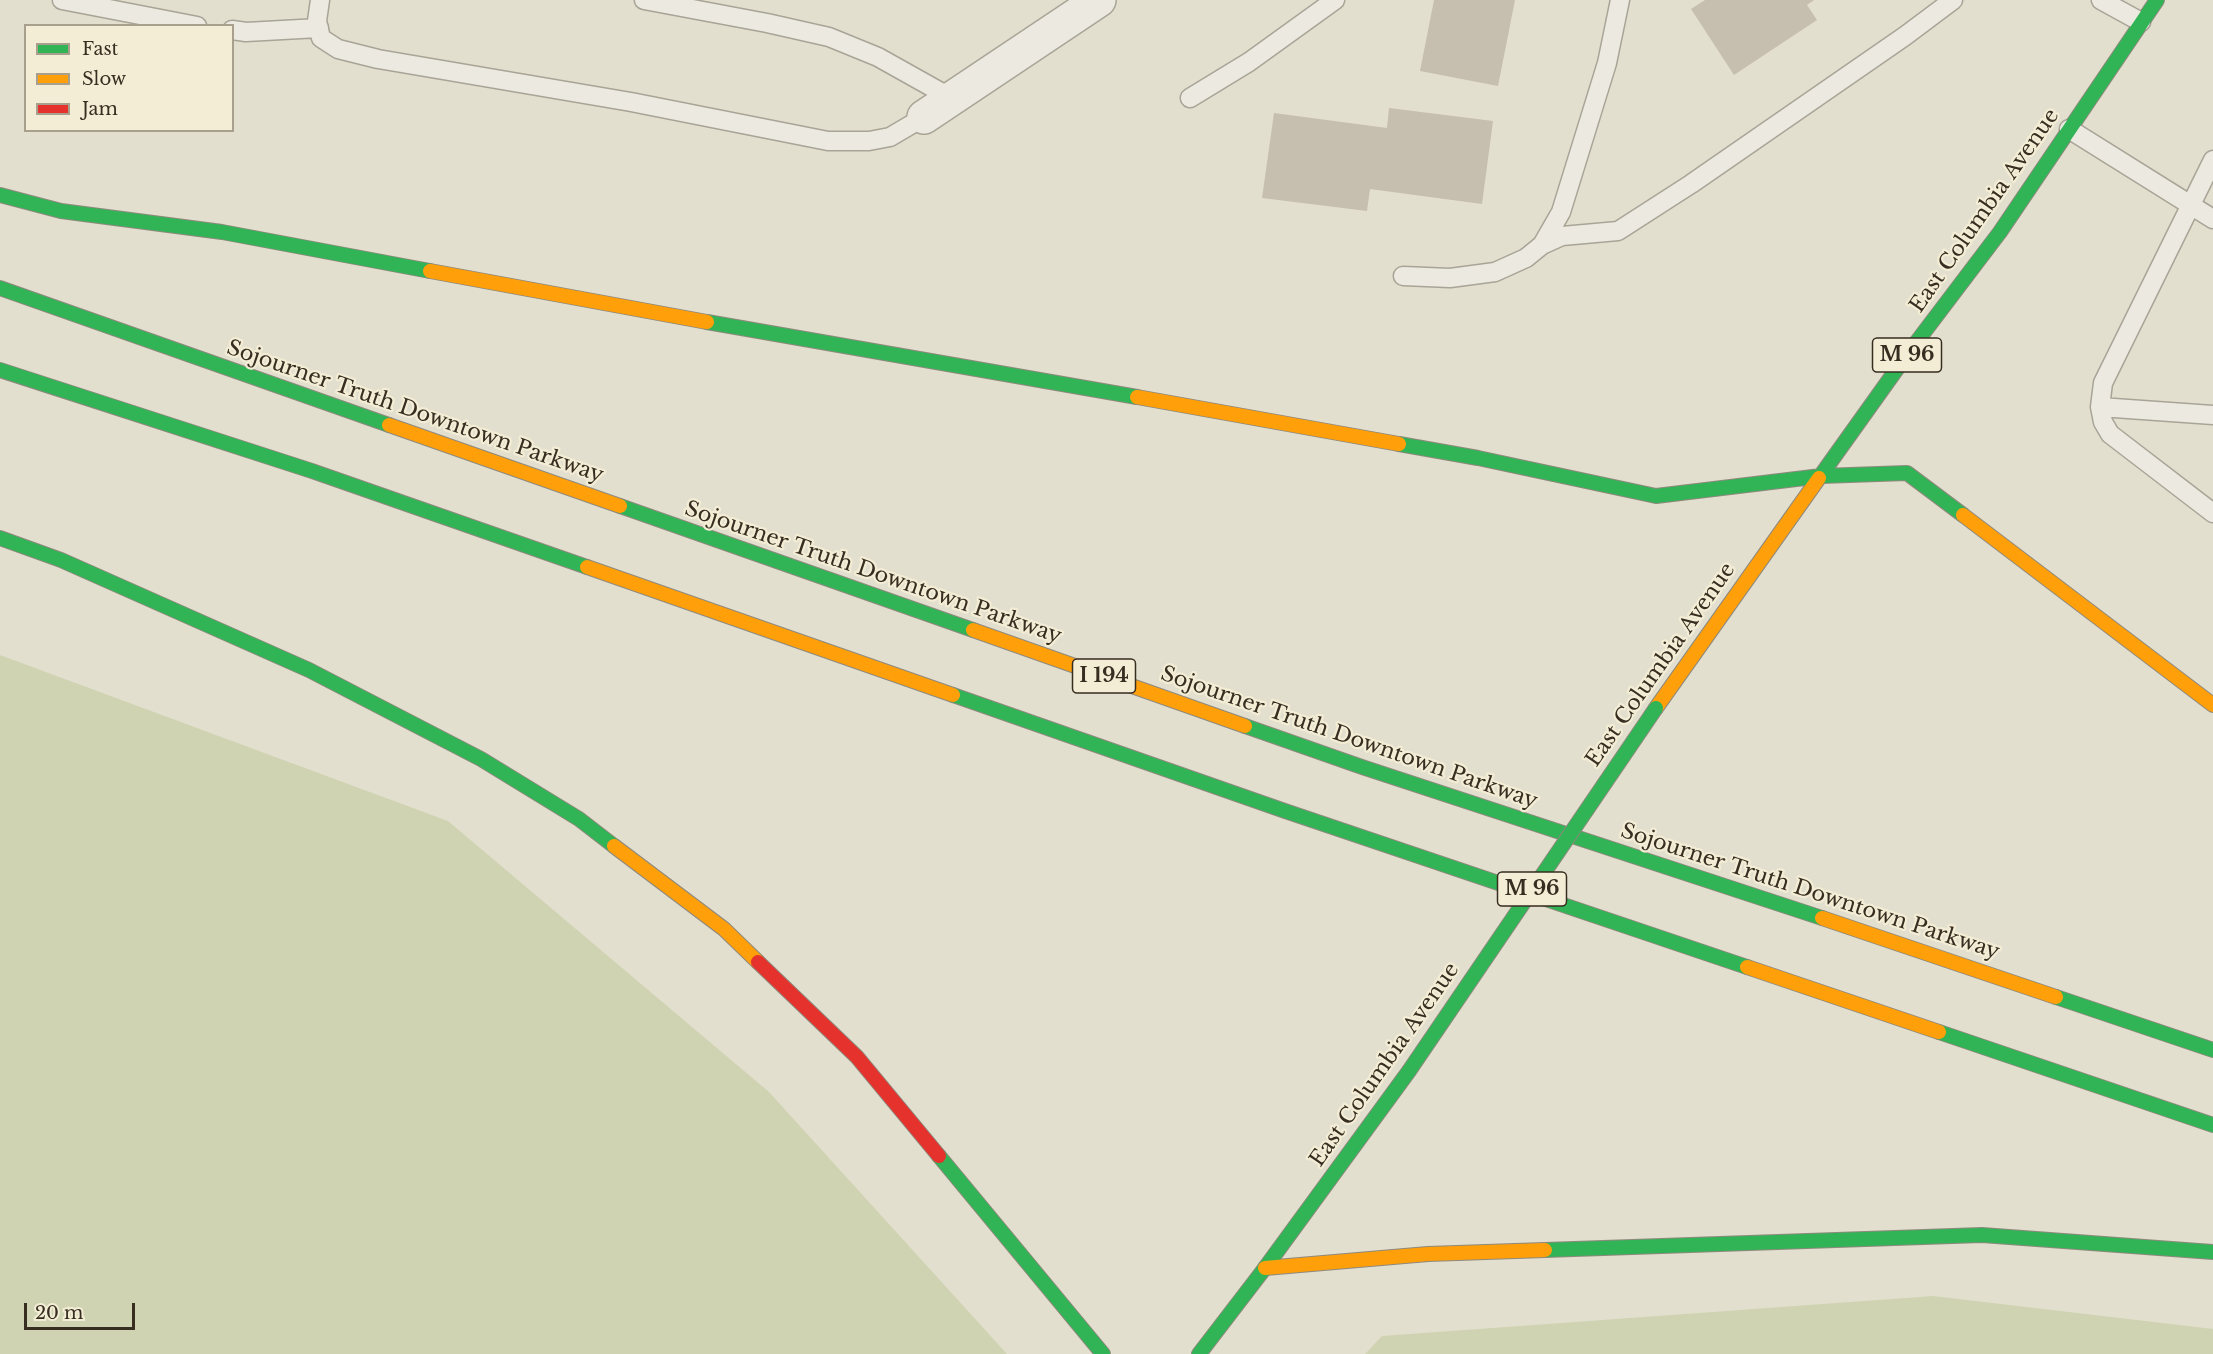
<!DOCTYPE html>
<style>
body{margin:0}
#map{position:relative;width:2213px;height:1354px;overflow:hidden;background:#e3dfce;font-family:"Libre Baskerville",serif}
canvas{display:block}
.legend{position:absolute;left:24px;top:24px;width:210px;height:108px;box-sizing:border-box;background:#f3edd5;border:2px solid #a8a08d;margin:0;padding:8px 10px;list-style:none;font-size:18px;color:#372d20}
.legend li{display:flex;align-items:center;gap:12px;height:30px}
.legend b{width:30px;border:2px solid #a8a08d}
.scale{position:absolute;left:24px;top:1303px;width:111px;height:27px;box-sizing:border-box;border:3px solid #372d20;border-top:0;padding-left:8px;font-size:18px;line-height:21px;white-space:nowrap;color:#372d20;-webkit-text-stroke:4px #f3edd5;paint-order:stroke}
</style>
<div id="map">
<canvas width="2213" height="1354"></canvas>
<ul class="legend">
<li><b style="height:8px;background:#30b455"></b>Fast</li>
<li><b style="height:8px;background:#ff9f0a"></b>Slow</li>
<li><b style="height:8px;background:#e5322d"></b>Jam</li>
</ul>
<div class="scale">20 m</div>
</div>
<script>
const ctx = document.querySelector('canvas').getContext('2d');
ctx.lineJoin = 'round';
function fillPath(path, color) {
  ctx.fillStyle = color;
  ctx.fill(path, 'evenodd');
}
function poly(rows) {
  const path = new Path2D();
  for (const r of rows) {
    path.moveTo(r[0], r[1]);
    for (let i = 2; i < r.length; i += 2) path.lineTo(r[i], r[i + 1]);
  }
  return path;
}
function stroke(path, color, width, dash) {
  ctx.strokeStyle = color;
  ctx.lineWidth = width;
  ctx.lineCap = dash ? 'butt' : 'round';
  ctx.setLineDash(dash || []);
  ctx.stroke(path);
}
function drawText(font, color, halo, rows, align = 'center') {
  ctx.font = font + ' "Libre Baskerville",serif';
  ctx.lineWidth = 4.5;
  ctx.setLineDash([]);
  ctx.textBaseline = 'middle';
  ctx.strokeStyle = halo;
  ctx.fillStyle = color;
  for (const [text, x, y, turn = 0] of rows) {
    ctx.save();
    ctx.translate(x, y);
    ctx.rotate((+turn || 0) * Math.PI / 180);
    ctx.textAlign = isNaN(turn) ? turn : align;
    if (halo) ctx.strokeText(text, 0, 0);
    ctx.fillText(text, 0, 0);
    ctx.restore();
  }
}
fillPath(poly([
 [0,655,448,821,769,1092,1007,1354,0,1354],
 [1933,1296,2213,1329,2213,1354,1365,1354,1382,1336]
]), '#cfd3b2');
fillPath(poly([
 [1434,0,1515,0,1498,86,1420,71],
 [1705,0,1814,0,1807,5,1817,20,1734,75,1691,9],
 [1389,108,1493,121,1482,204,1370,189,1367,211,1262,198,1274,113,1387,128]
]), '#c6beaf');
const lane = poly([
 [62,0,197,26],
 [320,0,317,21,321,38,338,49,378,59,631,102,828,141,869,141,890,137,924,117],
 [644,0,767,23,829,37,878,57,953,99],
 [2101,0,2141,22],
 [232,30,246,32,319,28],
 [1190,98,1249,62,1335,0],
 [2069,129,2213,219],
 [2213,160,2103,383,2100,407,2103,422,2110,434,2213,513],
 [1542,245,1562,236,1618,231,1691,184,1905,36,1953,0],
 [1403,276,1450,278,1495,272,1526,258,1542,245,1561,212,1607,63,1620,0],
 [2100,407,2213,415]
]);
const street = poly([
 [924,117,1099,0]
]);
const fast = poly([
 [0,195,61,211,222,232,430,271],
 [0,288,389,425],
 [707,322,1137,397],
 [0,370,312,471,587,567],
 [1399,444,1478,458,1656,496,1821,476,1907,473,1963,515],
 [1819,478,1909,352,2000,232,2157,0],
 [620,506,973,630],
 [0,538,61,560,309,670,481,759,579,819,614,846],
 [953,695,1285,811,1747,967],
 [1245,726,1362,767,1822,918],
 [2056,997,2213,1050],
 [1939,1032,2213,1125],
 [939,1156,1103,1354],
 [1545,1250,1982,1235,2213,1252],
 [1199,1354,1265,1268,1409,1071]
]);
const slow = poly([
 [430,271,707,322],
 [1137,397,1399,444],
 [389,425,620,506],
 [1963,515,2213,705],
 [587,567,953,695],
 [973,630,1245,726],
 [1656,708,1819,478],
 [614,846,724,929,758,962],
 [1822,918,2056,997],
 [1747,967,1939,1032],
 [1265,1268,1428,1254,1545,1250]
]);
const jam = poly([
 [758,962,857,1057,939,1156]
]);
stroke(lane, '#a8a497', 21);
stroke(street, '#a8a497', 36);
stroke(fast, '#8e897e', 16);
stroke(slow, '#8e897e', 16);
stroke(jam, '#8e897e', 16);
stroke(lane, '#ece9e0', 18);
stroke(street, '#ece9e0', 33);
stroke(fast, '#30b455', 14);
stroke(slow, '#ff9f0a', 14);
stroke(jam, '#e5322d', 14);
const fastBridge = poly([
 [1409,1071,1656,708]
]);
stroke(fastBridge, '#8e897e', 16, []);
stroke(fastBridge, '#30b455', 14);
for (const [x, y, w] of [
 [1907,355,69],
 [1104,676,63],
 [1532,889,69]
]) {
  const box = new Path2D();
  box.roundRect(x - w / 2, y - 17, w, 34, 4.5);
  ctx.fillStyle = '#f3edd5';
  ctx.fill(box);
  stroke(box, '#372d20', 1.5);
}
drawText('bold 20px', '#372d20', null, [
 ["M 96",1907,355],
 ["I 194",1104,676],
 ["M 96",1532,889]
]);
drawText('21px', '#372d20', '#f3edd5', [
 ["East Columbia Avenue",1985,211,-55],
 ["Sojourner Truth Downtown Parkway",415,412,19],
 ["Sojourner Truth Downtown Parkway",873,573,19],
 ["East Columbia Avenue",1661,665,-55],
 ["Sojourner Truth Downtown Parkway",1349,738,19],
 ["Sojourner Truth Downtown Parkway",1810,892,18],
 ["East Columbia Avenue",1385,1065,-55]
]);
</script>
